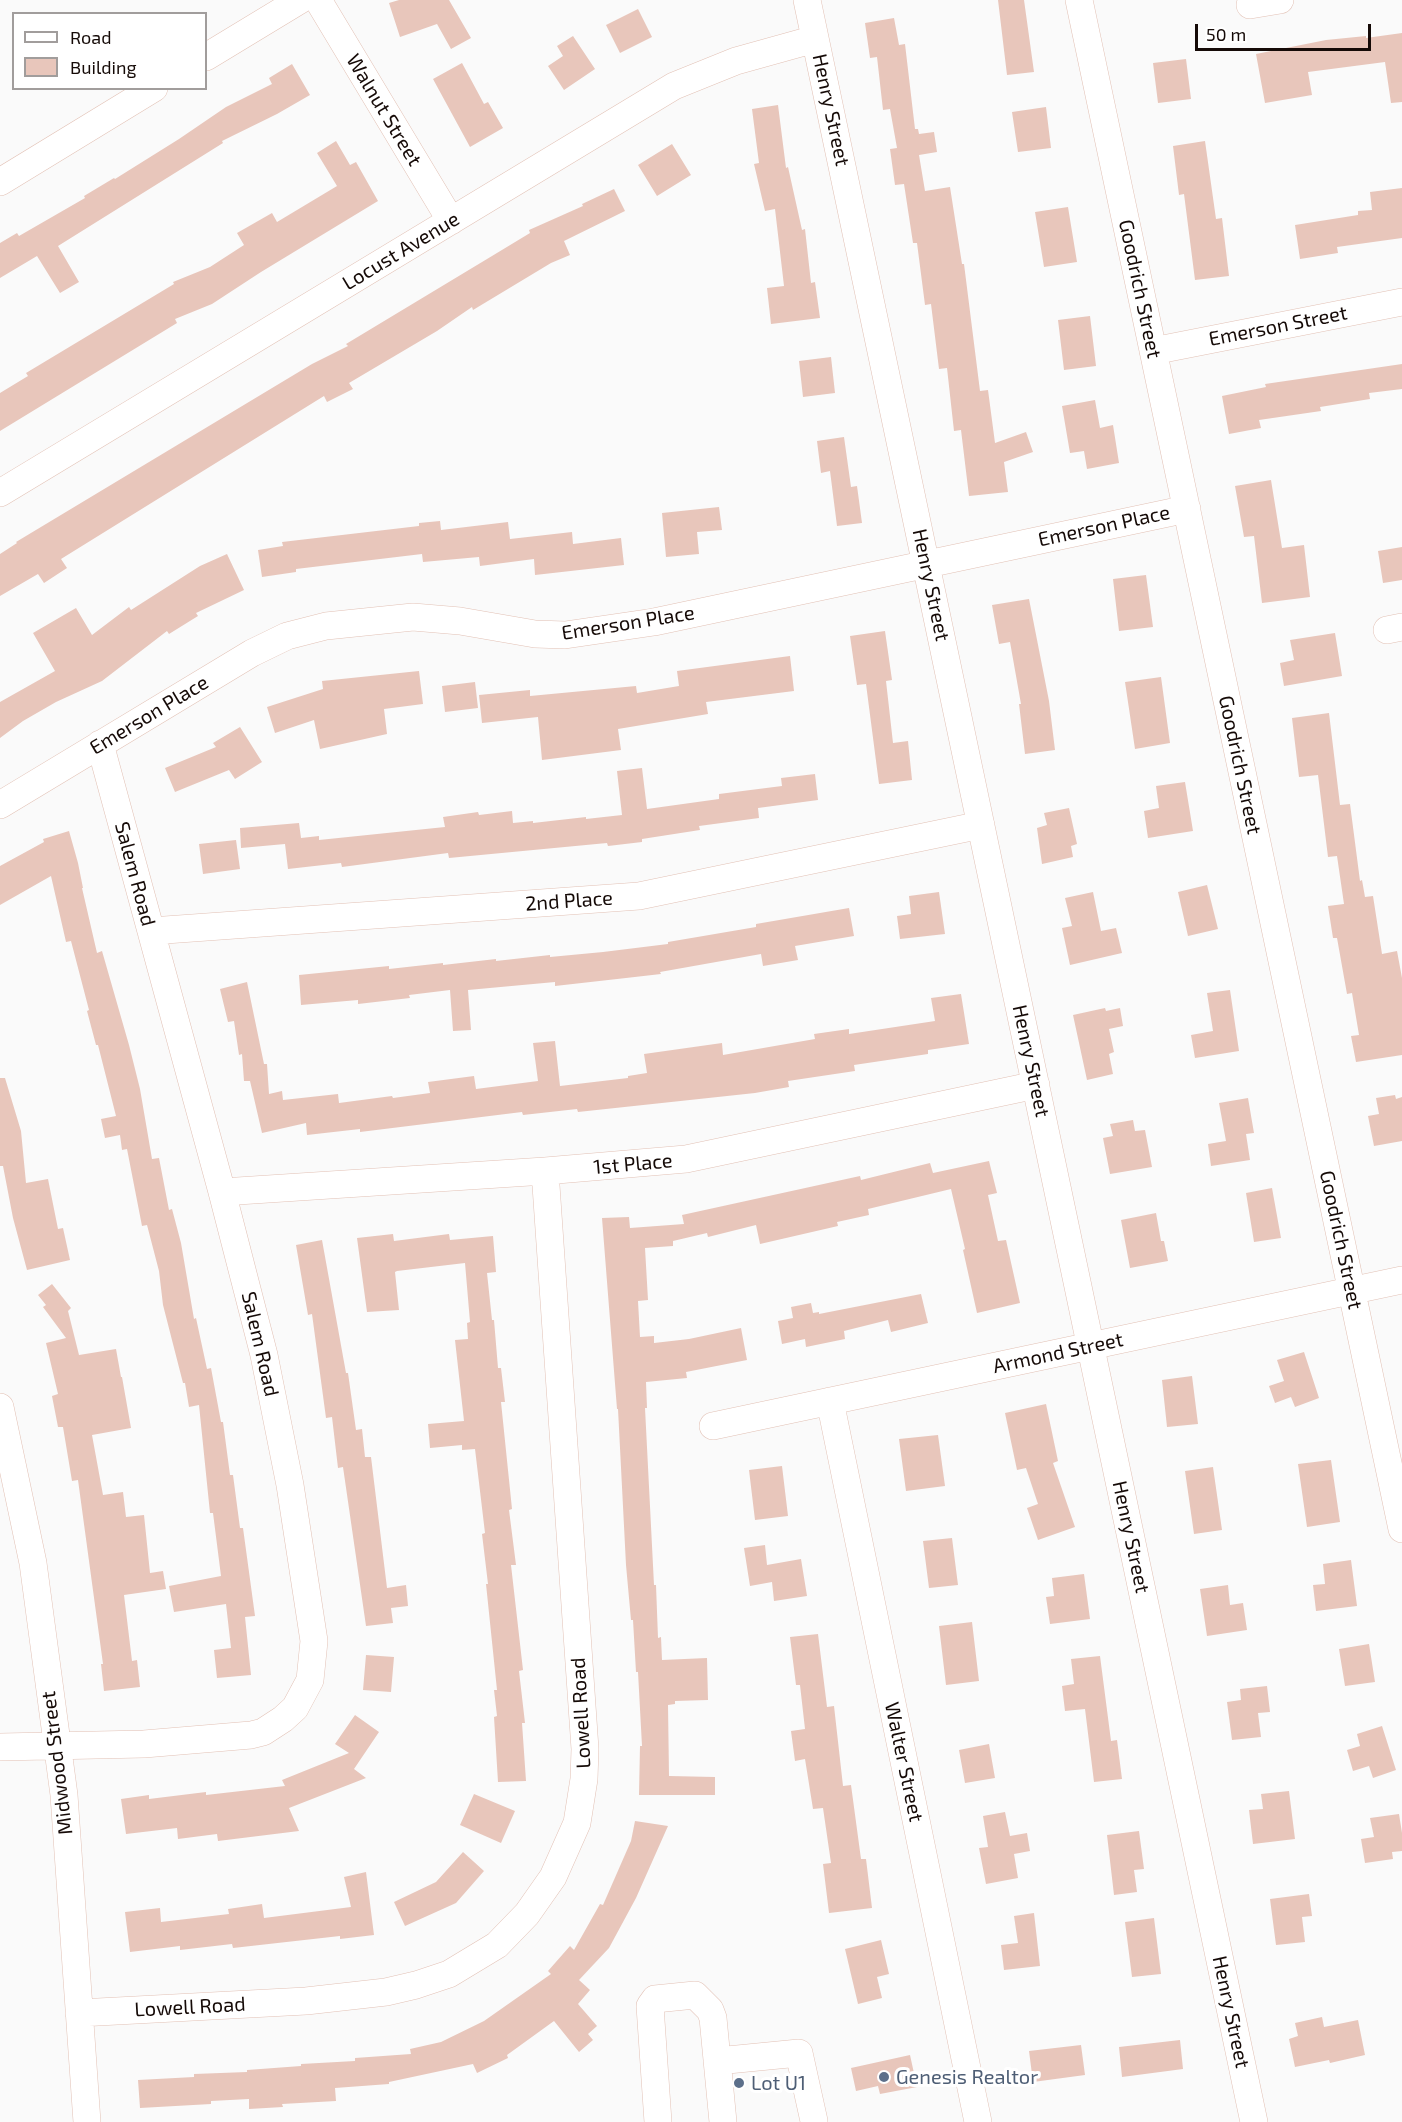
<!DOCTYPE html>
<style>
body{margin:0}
#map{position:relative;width:1402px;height:2122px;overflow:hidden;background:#fafafa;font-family:"Exo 2",sans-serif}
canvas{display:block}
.legend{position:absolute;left:12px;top:12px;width:195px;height:78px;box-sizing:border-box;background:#fff;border:2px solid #a19d9c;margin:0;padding:8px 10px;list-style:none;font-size:18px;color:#150a07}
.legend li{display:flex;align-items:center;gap:12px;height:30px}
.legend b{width:30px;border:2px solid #a19d9c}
.scale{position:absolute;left:1195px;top:24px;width:176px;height:27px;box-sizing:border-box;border:3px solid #150a07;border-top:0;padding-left:8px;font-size:18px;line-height:21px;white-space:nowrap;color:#150a07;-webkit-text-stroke:4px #fff;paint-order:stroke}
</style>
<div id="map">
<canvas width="1402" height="2122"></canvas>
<ul class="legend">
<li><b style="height:8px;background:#fff"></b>Road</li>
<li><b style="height:16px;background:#e8c6bb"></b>Building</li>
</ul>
<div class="scale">50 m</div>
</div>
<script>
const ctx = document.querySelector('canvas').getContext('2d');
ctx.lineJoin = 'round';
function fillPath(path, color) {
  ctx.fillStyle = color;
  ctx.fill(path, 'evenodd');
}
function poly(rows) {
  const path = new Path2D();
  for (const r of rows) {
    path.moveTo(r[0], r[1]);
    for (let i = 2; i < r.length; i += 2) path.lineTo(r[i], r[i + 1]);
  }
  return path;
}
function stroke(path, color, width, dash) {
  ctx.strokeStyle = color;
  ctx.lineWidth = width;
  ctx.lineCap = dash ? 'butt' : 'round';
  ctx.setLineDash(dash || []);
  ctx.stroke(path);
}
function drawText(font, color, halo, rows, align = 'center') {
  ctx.font = font + ' "Exo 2",sans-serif';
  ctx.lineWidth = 6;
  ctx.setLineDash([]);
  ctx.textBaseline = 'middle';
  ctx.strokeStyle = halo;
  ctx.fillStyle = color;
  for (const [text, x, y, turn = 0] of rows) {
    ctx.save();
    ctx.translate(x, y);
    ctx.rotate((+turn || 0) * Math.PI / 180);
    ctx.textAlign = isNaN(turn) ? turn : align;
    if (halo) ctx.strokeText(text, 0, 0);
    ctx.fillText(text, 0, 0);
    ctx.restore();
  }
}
fillPath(poly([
 [399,0,449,0,471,38,451,49,437,24,400,37,389,3],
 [998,0,1024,0,1034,72,1007,75],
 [638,9,652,37,620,53,606,25],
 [894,18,899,45,905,44,915,129,918,129,919,134,934,132,937,152,919,155,925,191,950,187,962,264,964,264,980,391,988,390,995,443,1026,432,1033,452,1004,462,1008,492,969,496,961,430,954,431,947,368,939,369,931,304,925,305,917,243,913,243,904,184,895,185,890,149,897,148,890,109,883,110,877,57,870,58,865,23],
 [1402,33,1402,102,1391,103,1385,62,1308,72,1312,95,1265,103,1256,54,1326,40,1366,36,1366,38],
 [573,36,595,69,564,90,548,66,563,56,557,46],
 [1186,59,1191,99,1158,103,1153,63],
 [462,63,484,104,488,102,503,128,470,147,433,79],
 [292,64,310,95,277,114,222,141,223,143,58,246,79,282,60,293,37,256,0,278,0,243,17,233,19,236,85,198,84,196,114,178,115,179,179,139,226,107,272,84,269,78],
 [778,105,786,168,788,167,802,230,805,229,811,283,815,282,820,318,771,324,767,288,784,286,775,209,765,211,754,164,759,163,752,109],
 [1046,107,1051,148,1018,152,1012,112],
 [336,141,350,165,356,162,378,201,261,272,212,304,175,319,177,323,0,431,0,393,28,376,26,373,174,284,173,282,210,267,244,245,237,233,272,213,277,222,337,186,317,153],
 [1205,141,1216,219,1222,218,1229,276,1195,280,1184,194,1179,195,1173,146],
 [672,144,691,175,657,196,638,165],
 [1402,188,1402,238,1337,247,1338,253,1300,259,1295,225,1358,215,1358,211,1372,210,1370,192],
 [614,189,625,211,564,241,570,255,551,263,473,310,472,307,437,331,349,383,353,389,327,402,324,396,61,559,67,568,44,583,38,574,0,596,0,554,17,543,16,542,312,364,348,346,346,344,492,256,530,233,529,230,583,206,582,204],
 [1068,207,1077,262,1044,267,1035,212],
 [1090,316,1096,366,1064,370,1058,320],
 [831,357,835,393,803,397,799,361],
 [1402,364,1402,389,1369,393,1370,399,1320,407,1321,411,1259,420,1261,428,1229,434,1222,396,1266,387,1265,384],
 [1095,400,1100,428,1113,425,1119,463,1087,469,1084,451,1070,453,1062,406],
 [844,437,851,487,857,486,862,523,837,526,830,471,821,473,817,441],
 [1271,480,1282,548,1304,545,1310,597,1262,603,1254,536,1244,537,1235,486],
 [719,507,722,530,697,532,699,554,666,557,662,513],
 [440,521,441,530,508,522,510,539,572,532,573,544,621,538,624,565,535,575,534,559,480,566,479,557,423,562,422,554,296,569,296,572,262,577,258,550,283,546,282,542,419,526,419,523],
 [1402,547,1402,580,1383,583,1378,551],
 [227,554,244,590,196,613,198,616,169,634,167,631,102,681,56,702,23,721,0,738,0,702,55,671,33,633,76,608,92,635,129,607,131,610,200,566],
 [1146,575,1153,627,1119,631,1113,579],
 [1029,599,1049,701,1055,750,1025,754,1019,704,1021,704,1010,642,999,644,992,605],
 [885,631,892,680,886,681,893,743,908,741,912,780,879,784,866,684,857,685,850,636],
 [1335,633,1342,676,1284,686,1280,663,1294,660,1290,640],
 [790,656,794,691,706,702,708,714,618,729,621,750,542,760,538,717,482,723,479,695,530,690,530,696,636,686,637,693,679,686,677,671],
 [419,671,423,704,384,709,387,734,320,749,314,720,275,733,267,707,323,689,322,681],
 [1161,677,1170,743,1135,749,1125,682],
 [475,682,478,708,445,712,442,686],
 [1329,713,1340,805,1350,804,1360,881,1362,880,1365,897,1373,896,1382,954,1397,951,1402,978,1402,1055,1356,1062,1351,1036,1359,1035,1352,993,1347,994,1337,938,1333,938,1328,906,1344,904,1337,856,1328,857,1318,775,1299,777,1292,718],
 [240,727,262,762,235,779,229,770,175,792,165,768,216,747,213,743],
 [642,768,647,809,719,799,719,794,782,786,781,778,815,774,818,800,758,808,759,818,699,826,700,830,642,839,642,842,608,846,607,843,449,858,448,853,342,867,341,863,288,869,285,844,241,848,240,828,299,823,301,838,319,836,319,840,445,827,443,817,478,812,479,815,512,811,513,823,533,821,533,823,586,817,586,819,622,815,617,771],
 [1185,782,1193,831,1148,838,1144,811,1159,808,1156,786],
 [1069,808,1077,844,1071,846,1073,857,1042,864,1037,828,1047,825,1044,813],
 [69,831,78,863,83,888,82,888,97,953,102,951,129,1045,140,1089,152,1159,159,1158,169,1210,172,1209,181,1243,194,1319,196,1318,207,1369,211,1368,221,1422,223,1422,230,1475,233,1475,240,1528,243,1528,255,1616,245,1617,251,1675,217,1678,214,1650,231,1648,226,1604,174,1612,169,1586,221,1576,213,1513,210,1513,199,1405,189,1407,185,1383,183,1383,163,1305,159,1271,147,1225,142,1226,127,1149,122,1150,120,1135,105,1138,101,1119,116,1116,98,1045,96,1045,87,1011,89,1010,71,941,66,942,51,876,0,905,0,866,44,842,43,839],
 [236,840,240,869,203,874,199,844],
 [1207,885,1218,929,1188,936,1178,892],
 [939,892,945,934,900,939,897,916,911,914,909,896],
 [1093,892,1101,931,1116,928,1122,953,1070,965,1062,928,1072,926,1065,898],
 [849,908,854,936,795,946,798,960,763,966,761,954,660,972,661,974,626,978,555,986,555,982,468,990,471,1030,453,1031,450,990,409,995,410,998,358,1004,358,1000,301,1005,299,975,389,966,389,969,443,963,443,965,496,959,496,961,550,955,550,957,603,952,668,944,668,942,756,927,756,924],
 [247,982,264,1064,267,1064,269,1094,282,1091,283,1100,338,1094,339,1103,392,1096,393,1098,430,1093,428,1082,474,1076,476,1089,538,1081,533,1043,555,1041,560,1086,628,1078,628,1076,647,1073,644,1054,722,1043,723,1055,815,1039,814,1034,849,1029,849,1034,935,1021,931,998,961,994,969,1044,928,1050,928,1054,854,1065,855,1071,788,1081,789,1087,755,1093,578,1112,577,1109,523,1115,522,1112,360,1132,360,1129,307,1135,306,1123,262,1133,250,1081,244,1081,242,1054,239,1055,234,1021,228,1022,220,989],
 [1230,990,1239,1051,1195,1058,1191,1035,1213,1031,1207,993],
 [1105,1008,1106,1011,1120,1008,1123,1026,1109,1029,1114,1052,1109,1054,1113,1074,1087,1080,1073,1015],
 [0,1078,5,1078,21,1131,26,1183,48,1179,58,1229,63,1228,70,1260,27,1270,13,1218,3,1166,0,1166],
 [1395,1095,1396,1099,1402,1097,1402,1141,1374,1146,1368,1116,1379,1114,1376,1098],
 [1248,1098,1254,1133,1246,1134,1250,1160,1211,1166,1208,1144,1226,1141,1219,1103],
 [1133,1120,1135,1131,1145,1130,1152,1167,1110,1174,1103,1138,1113,1136,1110,1124],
 [989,1161,997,1193,988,1195,998,1241,1006,1240,1020,1303,977,1313,963,1250,965,1249,951,1189,868,1209,869,1215,837,1222,838,1226,760,1244,756,1225,708,1237,707,1233,673,1241,673,1246,645,1248,648,1300,638,1301,640,1337,654,1336,654,1343,689,1339,741,1328,747,1360,686,1372,687,1378,646,1382,647,1408,645,1408,654,1585,656,1585,658,1638,661,1637,662,1660,707,1658,708,1700,675,1701,675,1704,668,1705,669,1776,715,1777,715,1795,639,1795,640,1746,642,1746,638,1672,636,1672,633,1620,631,1620,626,1565,618,1409,617,1409,602,1218,629,1217,630,1228,684,1224,682,1215,860,1176,861,1180,930,1163,933,1173],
 [1272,1188,1281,1238,1254,1242,1246,1193],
 [1156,1213,1161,1241,1164,1241,1168,1261,1130,1268,1121,1220],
 [393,1234,394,1241,449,1234,450,1240,493,1236,496,1272,487,1273,492,1320,494,1320,498,1368,501,1368,505,1402,501,1402,512,1509,509,1510,516,1565,511,1565,523,1670,519,1671,525,1723,522,1723,526,1781,498,1782,494,1717,497,1716,494,1690,497,1690,486,1584,488,1584,482,1534,485,1533,475,1449,462,1450,462,1445,430,1448,428,1424,464,1421,455,1340,468,1339,467,1323,470,1322,465,1263,397,1271,395,1272,399,1310,367,1312,357,1238],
 [322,1240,346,1373,348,1373,356,1430,362,1429,365,1457,371,1457,387,1588,406,1585,408,1606,391,1608,393,1623,366,1626,343,1467,338,1468,332,1417,326,1418,312,1314,308,1315,296,1245],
 [52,1284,71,1308,68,1311,79,1355,116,1349,121,1377,122,1377,131,1428,92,1435,103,1495,123,1492,126,1517,144,1515,150,1573,163,1571,166,1589,124,1595,132,1661,137,1660,140,1687,104,1691,101,1664,103,1664,78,1480,72,1481,63,1427,58,1427,52,1396,58,1394,46,1343,66,1338,43,1307,46,1305,38,1295],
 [921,1294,928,1323,891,1332,888,1320,844,1331,845,1339,806,1347,805,1339,782,1344,778,1321,793,1318,791,1307,811,1303,813,1313,819,1312,819,1314],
 [1304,1352,1319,1398,1295,1407,1291,1397,1275,1403,1269,1386,1284,1381,1277,1360],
 [1192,1376,1198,1424,1167,1427,1162,1380],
 [1046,1404,1058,1461,1053,1463,1075,1527,1038,1540,1027,1508,1038,1504,1026,1468,1017,1470,1005,1413],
 [938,1435,945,1486,906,1491,899,1439],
 [1331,1460,1340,1522,1307,1527,1298,1464],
 [782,1466,788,1516,755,1520,749,1470],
 [1213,1467,1222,1530,1194,1534,1185,1471],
 [952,1538,958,1585,929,1588,923,1541],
 [765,1545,767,1565,801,1559,807,1596,774,1601,772,1582,750,1586,744,1548],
 [1351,1560,1357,1606,1316,1611,1313,1585,1325,1584,1323,1564],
 [1084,1574,1090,1619,1050,1624,1046,1597,1054,1596,1052,1578],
 [1228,1585,1230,1605,1243,1603,1247,1630,1207,1636,1200,1589],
 [972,1622,979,1681,946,1685,939,1626],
 [818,1634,827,1707,834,1706,843,1786,851,1785,861,1859,866,1859,872,1908,829,1913,823,1864,831,1863,823,1808,813,1809,805,1759,795,1761,791,1731,805,1729,800,1685,796,1685,790,1637],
 [1369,1644,1375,1682,1345,1686,1339,1649],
 [366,1655,394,1657,391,1692,363,1690],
 [1100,1656,1111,1741,1117,1740,1122,1779,1094,1782,1085,1709,1065,1711,1062,1686,1074,1684,1071,1659],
 [1267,1686,1270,1712,1258,1713,1261,1737,1232,1740,1227,1702,1241,1700,1240,1689],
 [355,1715,379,1732,354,1769,366,1778,289,1808,299,1831,218,1841,217,1834,178,1839,177,1828,126,1834,121,1799,149,1795,149,1799,206,1792,206,1795,285,1786,282,1780,349,1753,335,1744],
 [1382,1726,1396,1770,1373,1778,1369,1766,1353,1771,1347,1750,1360,1746,1357,1734],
 [989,1744,995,1778,965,1783,959,1750],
 [1289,1791,1295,1839,1253,1844,1249,1810,1263,1809,1261,1794],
 [474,1794,515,1811,501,1843,460,1825],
 [1005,1812,1010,1836,1027,1833,1030,1851,1014,1854,1018,1878,986,1884,979,1848,988,1847,983,1816],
 [1399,1814,1402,1833,1402,1851,1392,1852,1393,1859,1365,1863,1361,1839,1374,1837,1370,1818],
 [635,1821,668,1826,636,1898,609,1948,579,1980,590,1990,578,2004,597,2026,588,2034,593,2040,579,2052,554,2021,507,2055,508,2058,477,2073,473,2064,389,2082,389,2084,335,2088,336,2101,282,2104,283,2107,249,2109,249,2099,211,2101,211,2104,140,2108,138,2080,194,2077,194,2074,247,2072,247,2070,301,2066,301,2064,355,2061,355,2058,411,2054,410,2049,441,2042,484,2021,551,1974,548,1971,570,1946,574,1950,600,1904,603,1905,631,1841],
 [1139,1831,1144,1869,1134,1870,1137,1892,1114,1895,1107,1835],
 [463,1852,484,1871,456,1903,405,1926,394,1902,436,1882],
 [366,1872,374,1935,340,1939,340,1936,233,1948,232,1944,180,1950,180,1946,130,1952,125,1912,160,1908,161,1922,229,1914,228,1909,262,1904,264,1918,351,1907,344,1877],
 [1309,1894,1312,1916,1302,1917,1305,1942,1276,1945,1270,1899],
 [1034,1913,1040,1966,1004,1970,1001,1945,1018,1943,1014,1916],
 [1154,1918,1161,1974,1132,1977,1125,1922],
 [881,1940,889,1974,877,1977,882,1998,858,2004,845,1949],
 [1322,2017,1324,2027,1358,2020,1365,2055,1330,2063,1329,2060,1295,2067,1289,2039,1298,2036,1295,2023],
 [1180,2040,1183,2069,1122,2077,1119,2047],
 [1081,2045,1085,2075,1033,2082,1029,2051],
 [910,2055,917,2087,880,2094,878,2086,856,2091,851,2068]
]), '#e8c6bb');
const minor = poly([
 [318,0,451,221],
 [807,0,1254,2122],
 [1079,0,1402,1529],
 [1250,5,1280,0],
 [206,57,300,0],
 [0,182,154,88],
 [1153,351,1402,302],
 [0,493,674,86,736,61,815,39],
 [1387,630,1402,627],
 [0,805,252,653,287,636,326,626,413,617,460,621,535,634,565,635,654,622,1187,509],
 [151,931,639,896,981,825],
 [222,1192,545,1171,686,1159,1036,1085],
 [830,1401,978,2122],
 [0,1407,33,1563,64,1795,87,2122],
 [713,1426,1402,1280],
 [0,1747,144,1744,251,1735,263,1732,283,1719,295,1708,310,1680,314,1641,290,1485,264,1355,222,1192,100,744],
 [79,2013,306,2001,386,1992,416,1985,449,1974,497,1945,527,1914,553,1877,577,1823,584,1779,585,1749,545,1171],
 [717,2061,799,2053,814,2121],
 [658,2122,650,2006,655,1999,695,1995,710,2010,713,2018,723,2122]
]);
stroke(minor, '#e2c1b5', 28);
stroke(minor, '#fff', 27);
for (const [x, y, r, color] of [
 [884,2077,6,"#5c6f8a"],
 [739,2083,6,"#5c6f8a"]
]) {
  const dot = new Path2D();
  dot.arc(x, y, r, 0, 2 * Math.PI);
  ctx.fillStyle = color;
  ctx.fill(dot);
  stroke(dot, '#fff', 2);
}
drawText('20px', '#150a07', '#fff', [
 ["Walnut Street",384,110,59],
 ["Henry Street",831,110,78],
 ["Locust Avenue",401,251,-31],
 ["Goodrich Street",1140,289,78],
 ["Emerson Street",1278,326,-11],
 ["Emerson Place",1104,526,-12],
 ["Henry Street",931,585,78],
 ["Emerson Place",628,623,-9],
 ["Emerson Place",149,715,-31],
 ["Goodrich Street",1240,765,78],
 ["Salem Road",135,874,75],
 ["2nd Place",569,901,-4],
 ["Henry Street",1031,1061,78],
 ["1st Place",633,1164,-5],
 ["Goodrich Street",1341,1240,78],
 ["Salem Road",260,1344,77],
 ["Armond Street",1058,1353,-12],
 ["Henry Street",1131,1537,78],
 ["Lowell Road",581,1713,-93],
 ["Walter Street",904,1762,78],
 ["Midwood Street",57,1763,-97],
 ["Lowell Road",190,2007,-3],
 ["Henry Street",1231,2012,78]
]);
drawText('20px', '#4e5e75', '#fff', [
 ["Genesis Realtor",896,2077],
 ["Lot U1",751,2083]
], 'left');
</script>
